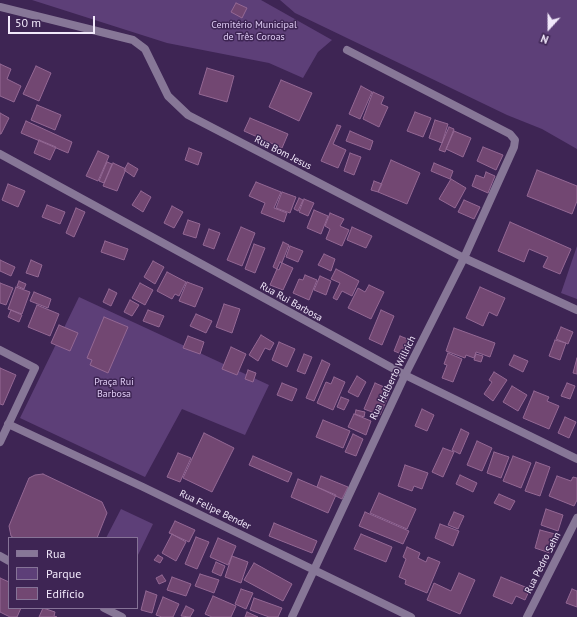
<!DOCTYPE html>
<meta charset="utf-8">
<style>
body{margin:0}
#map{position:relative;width:577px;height:617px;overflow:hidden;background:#3e2554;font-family:"PT Sans",sans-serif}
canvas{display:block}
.legend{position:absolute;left:8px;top:537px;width:130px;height:72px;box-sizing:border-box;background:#3e2554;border:1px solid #867397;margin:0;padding:5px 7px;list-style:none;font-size:12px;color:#f2e9fb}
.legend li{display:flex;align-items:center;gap:8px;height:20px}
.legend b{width:20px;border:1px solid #867397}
.north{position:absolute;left:529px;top:8px;width:40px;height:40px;-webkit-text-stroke:3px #3e2554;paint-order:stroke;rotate:201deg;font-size:11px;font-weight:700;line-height:16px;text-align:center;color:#f2e9fb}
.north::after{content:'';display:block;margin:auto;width:14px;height:18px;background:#f2e9fb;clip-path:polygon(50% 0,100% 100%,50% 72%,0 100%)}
.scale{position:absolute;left:8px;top:16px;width:87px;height:18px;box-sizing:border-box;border:2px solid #f2e9fb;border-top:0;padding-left:5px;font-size:12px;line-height:14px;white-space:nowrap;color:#f2e9fb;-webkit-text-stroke:3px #3e2554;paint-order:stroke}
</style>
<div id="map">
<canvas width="577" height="617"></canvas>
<ul class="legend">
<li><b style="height:5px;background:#877797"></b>Rua</li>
<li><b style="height:11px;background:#5d3f78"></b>Parque</li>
<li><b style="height:11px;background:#724772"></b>Edifício</li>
</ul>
<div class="north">N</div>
<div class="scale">50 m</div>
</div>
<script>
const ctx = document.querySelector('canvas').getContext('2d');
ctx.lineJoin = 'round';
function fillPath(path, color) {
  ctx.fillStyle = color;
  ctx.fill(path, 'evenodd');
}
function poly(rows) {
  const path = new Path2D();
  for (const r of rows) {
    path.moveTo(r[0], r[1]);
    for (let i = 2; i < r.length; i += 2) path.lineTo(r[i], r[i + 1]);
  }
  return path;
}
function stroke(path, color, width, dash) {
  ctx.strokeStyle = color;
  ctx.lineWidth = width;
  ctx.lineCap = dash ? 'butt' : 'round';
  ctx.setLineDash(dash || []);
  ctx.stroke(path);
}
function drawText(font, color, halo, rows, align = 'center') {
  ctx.font = font + ' "PT Sans",sans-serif';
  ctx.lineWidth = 3;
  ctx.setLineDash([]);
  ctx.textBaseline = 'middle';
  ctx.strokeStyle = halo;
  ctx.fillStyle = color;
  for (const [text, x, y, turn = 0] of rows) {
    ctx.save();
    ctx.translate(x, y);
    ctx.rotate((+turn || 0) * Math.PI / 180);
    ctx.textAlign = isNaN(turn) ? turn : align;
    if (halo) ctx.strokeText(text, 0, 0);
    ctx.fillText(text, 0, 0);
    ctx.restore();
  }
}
fillPath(poly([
 [32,0,261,0,332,40,318,52,303,78,269,63,167,43],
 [280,0,577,0,577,149,542,129,507,115,295,13],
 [577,246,577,299,561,293],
 [79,297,269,385,245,435,182,409,145,477,20,418],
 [121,509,153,524,137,557,137,538,106,538]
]), '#5d3f78');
const building = poly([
 [236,3,247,8,242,18,231,12,236,3],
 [0,64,11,69,7,79,21,86,14,102,0,96,0,64],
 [36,66,51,73,39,101,23,94,36,66],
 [207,68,234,76,227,102,199,94,207,68],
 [281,80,312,93,299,121,269,107,281,80],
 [361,86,372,92,360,119,349,114,361,86],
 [373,92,384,97,381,104,388,107,379,127,363,119,373,92],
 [37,105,61,115,55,130,31,120,37,105],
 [415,112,431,118,423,137,407,131,415,112],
 [0,113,9,118,1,134,0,134,0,113],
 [250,118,288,134,282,148,244,131,250,118],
 [435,120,448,124,442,143,429,138,435,120],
 [26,121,72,142,68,153,21,133,26,121],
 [337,125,341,126,333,144,346,150,338,168,321,161,337,125],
 [449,127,454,129,445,152,439,150,449,127],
 [350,131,373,141,370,150,346,141,350,131],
 [454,131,471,138,463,157,446,149,454,131],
 [39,140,56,147,50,160,34,153,39,140],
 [483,147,503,155,496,170,477,161,483,147],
 [189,148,202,153,198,165,185,160,189,148],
 [98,151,109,156,98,181,86,176,98,151],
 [350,153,361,157,354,175,344,171,350,153],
 [391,160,420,173,407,204,378,192,391,160],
 [107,162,112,164,104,183,99,181,107,162],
 [113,163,126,169,117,191,103,186,113,163],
 [128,163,138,169,134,177,124,170,128,163],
 [434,163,453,171,450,179,431,171,434,163],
 [537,170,577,186,577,201,572,214,527,196,537,170],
 [486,172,495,176,488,193,472,186,476,175,484,178,486,172],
 [451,179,466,188,455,208,439,199,451,179],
 [374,181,382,184,378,192,371,190,374,181],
 [256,182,281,192,274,208,287,213,284,222,261,213,265,203,249,196,256,182],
 [8,184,25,191,18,207,2,200,8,184],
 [141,191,151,197,143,212,132,205,141,191],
 [282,192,296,197,290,213,276,208,282,192],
 [299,198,303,200,298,211,294,209,299,198],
 [304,199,314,203,308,216,299,212,304,199],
 [464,200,480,207,474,219,458,212,464,200],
 [47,205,65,212,60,224,42,217,47,205],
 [172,206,183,212,174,228,164,223,172,206],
 [76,208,85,212,74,237,66,233,76,208],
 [314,210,328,216,321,234,307,228,314,210],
 [330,213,344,219,340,226,349,230,342,246,326,239,330,229,325,226,330,213],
 [188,220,200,224,196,238,183,234,188,220],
 [510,222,571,249,560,274,543,267,548,257,529,249,524,262,498,251,510,222],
 [241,227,255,233,242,266,227,260,241,227],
 [352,227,372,236,366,248,347,240,352,227],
 [209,229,220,233,214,249,203,245,209,229],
 [105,241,128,249,124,260,101,252,105,241],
 [283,242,289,245,279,270,273,267,283,242],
 [254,244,265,248,255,273,245,269,254,244],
 [290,246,303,251,298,262,286,257,290,246],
 [324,254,335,259,331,271,318,265,324,254],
 [0,260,15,267,11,276,0,271,0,260],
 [31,260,42,265,38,277,26,273,31,260],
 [153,261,164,267,155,284,144,277,153,261],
 [280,262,293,268,283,290,270,285,280,262],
 [336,269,359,281,352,296,342,291,337,300,333,298,340,283,331,279,336,269],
 [167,272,186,282,179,296,175,294,172,299,157,291,167,272],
 [305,275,317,280,309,300,293,293,299,279,303,280,305,275],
 [320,276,331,281,326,295,314,290,320,276],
 [19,281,26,284,24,289,17,286,19,281],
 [187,282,203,288,195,307,179,301,187,282],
 [0,283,13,288,6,305,0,303,0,283],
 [140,283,153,290,145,305,132,298,140,283],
 [369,285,384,292,371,319,348,308,358,288,365,292,369,285],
 [16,287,30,292,22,314,8,309,16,287],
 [480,287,505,298,497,316,489,312,483,326,466,318,480,287],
 [109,289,117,293,111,306,103,302,109,289],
 [34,292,51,299,48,308,30,301,34,292],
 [130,300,139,305,132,316,124,312,130,300],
 [224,304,240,309,232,333,216,327,224,304],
 [37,305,59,314,50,336,28,327,37,305],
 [11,310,22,315,19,322,8,317,11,310],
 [148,310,164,316,159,327,143,321,148,310],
 [381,310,394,316,382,345,369,339,381,310],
 [196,314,212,321,206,333,190,326,196,314],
 [104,317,128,327,108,373,90,365,92,360,87,358,104,317],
 [59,325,78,333,70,351,51,343,59,325],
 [561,327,573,332,568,344,556,339,561,327],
 [454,328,495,343,490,357,476,352,474,358,466,355,465,358,446,351,454,328],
 [261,335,274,343,270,350,265,348,258,361,249,355,261,335],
 [188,336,204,342,200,354,183,348,188,336],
 [400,336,410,340,404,355,394,351,400,336],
 [555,340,566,343,560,360,549,356,555,340],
 [279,342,295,349,287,367,272,360,279,342],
 [231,347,246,354,237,375,222,369,231,347],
 [448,353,462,359,453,382,442,378,447,365,444,364,448,353],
 [304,354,312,357,305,374,297,371,304,354],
 [476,354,483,356,481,362,474,360,476,354],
 [514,355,528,361,523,372,509,365,514,355],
 [577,358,577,374,573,373,577,358],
 [322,360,330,364,314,401,306,398,322,360],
 [0,368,16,375,3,405,0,404,0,368],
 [248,370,256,373,253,382,245,379,248,370],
 [494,372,507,380,493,401,484,394,492,382,489,380,494,372],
 [357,376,366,382,358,397,348,392,357,376],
 [334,377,345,382,333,410,317,403,326,382,331,384,334,377],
 [282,383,297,389,292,401,277,395,282,383],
 [375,383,391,390,380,415,364,409,375,383],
 [567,383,575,386,570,399,561,396,567,383],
 [512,386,527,395,518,411,503,402,512,386],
 [534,391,549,397,547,401,559,406,549,429,523,418,534,391],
 [341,397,349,400,344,410,337,407,341,397],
 [422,409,434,415,427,431,415,426,422,409],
 [356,410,365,412,364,417,355,414,356,410],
 [354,414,371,421,366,435,348,427,354,414],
 [565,417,576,422,569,438,558,433,565,417],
 [323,420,350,431,343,448,316,437,323,420],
 [461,429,469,433,460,454,452,450,461,429],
 [204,433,234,448,212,492,183,478,204,433],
 [353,434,363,439,356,456,345,452,353,434],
 [477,441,492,448,482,471,467,465,477,441],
 [443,448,454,452,443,477,432,472,443,448],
 [494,452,509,457,501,478,487,473,494,452],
 [178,453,191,458,180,482,167,477,178,453],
 [253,456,292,473,288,482,249,465,253,456],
 [513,456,531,463,521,488,503,481,513,456],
 [536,462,550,467,540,496,525,491,536,462],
 [405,465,428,473,422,489,414,486,412,491,398,486,405,465],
 [43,474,102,502,107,513,97,538,14,538,11,536,9,526,29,478,35,475,43,474],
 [460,475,477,483,473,492,456,484,460,475],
 [321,476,348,487,342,499,317,487,321,476],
 [557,476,571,481,573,477,577,478,577,500,574,506,549,496,557,476],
 [298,479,336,495,328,513,291,497,298,479],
 [379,493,416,509,407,529,370,513,379,493],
 [499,494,515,501,510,510,494,503,499,494],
 [546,509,563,515,558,531,541,525,546,509],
 [365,512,409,531,403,544,359,526,365,512],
 [454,512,464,516,458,529,448,525,454,512],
 [175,521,195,530,189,542,169,533,175,521],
 [274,523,317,541,312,553,269,536,274,523],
 [440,524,459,531,453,546,435,538,440,524],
 [540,530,555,534,550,553,535,548,540,530],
 [172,534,186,542,176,561,162,553,172,534],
 [361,534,392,547,386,562,354,549,361,534],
 [196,537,209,542,197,569,185,564,196,537],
 [218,538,236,546,228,565,210,557,218,538],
 [407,547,420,553,418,558,426,562,428,557,440,562,427,593,405,584,406,580,399,577,406,559,403,557,407,547],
 [158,555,163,558,160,563,154,560,158,555],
 [232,556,248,562,241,583,225,577,232,556],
 [216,562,225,566,221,576,212,572,216,562],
 [254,563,292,584,283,601,244,580,254,563],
 [459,573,475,580,460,614,427,600,434,583,451,591,459,573],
 [200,574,219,580,214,593,195,586,200,574],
 [162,575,166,581,159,584,156,578,162,575],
 [172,577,191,584,186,596,167,590,172,577],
 [501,577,530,589,525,600,516,596,512,604,493,596,501,577],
 [0,578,9,582,9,608,21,608,17,617,10,617,0,612,0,578],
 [241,589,253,593,246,609,235,604,241,589],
 [572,589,577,591,577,607,566,603,572,589],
 [146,591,157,595,152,613,141,610,146,591],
 [213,596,236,606,231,617,212,617,205,614,213,596],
 [163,597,179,604,173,617,162,617,156,615,163,597],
 [254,598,282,608,278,617,269,617,250,610,254,598],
 [186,606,194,610,190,617,181,616,186,606],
 [43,608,55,612,54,616,57,617,39,617,43,608],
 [247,612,258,617,245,617,247,612]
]);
fillPath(building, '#724772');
stroke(building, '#946894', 1);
stroke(poly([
 [0,7,133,40,145,49,168,96,188,115,464,258,577,310],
 [0,154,405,375,577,459],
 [0,350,35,368,0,442],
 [8,424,143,487,411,617],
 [292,617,405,375,464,258,514,147,515,140,510,134,347,50],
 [527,617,577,518]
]), '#877797', 8);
stroke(poly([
 [0,556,9,561],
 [104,608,122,617]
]), '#877797', 8);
drawText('10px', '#dfccf4', '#3e2554', [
 ["Cemitério Municipal",254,25],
 ["de Três Coroas",254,37],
 ["Praça Rui",114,382],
 ["Barbosa",114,394]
]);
drawText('10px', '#f2e9fb', '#3e2554', [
 ["Rua Bom Jesus",283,153,27],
 ["Rua Rui Barbosa",291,302,29],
 ["Rua Helberto Willrich",393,378,-64],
 ["Rua Felipe Bender",215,510,26],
 ["Rua Pedro Sehn",543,563,-63]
]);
</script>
